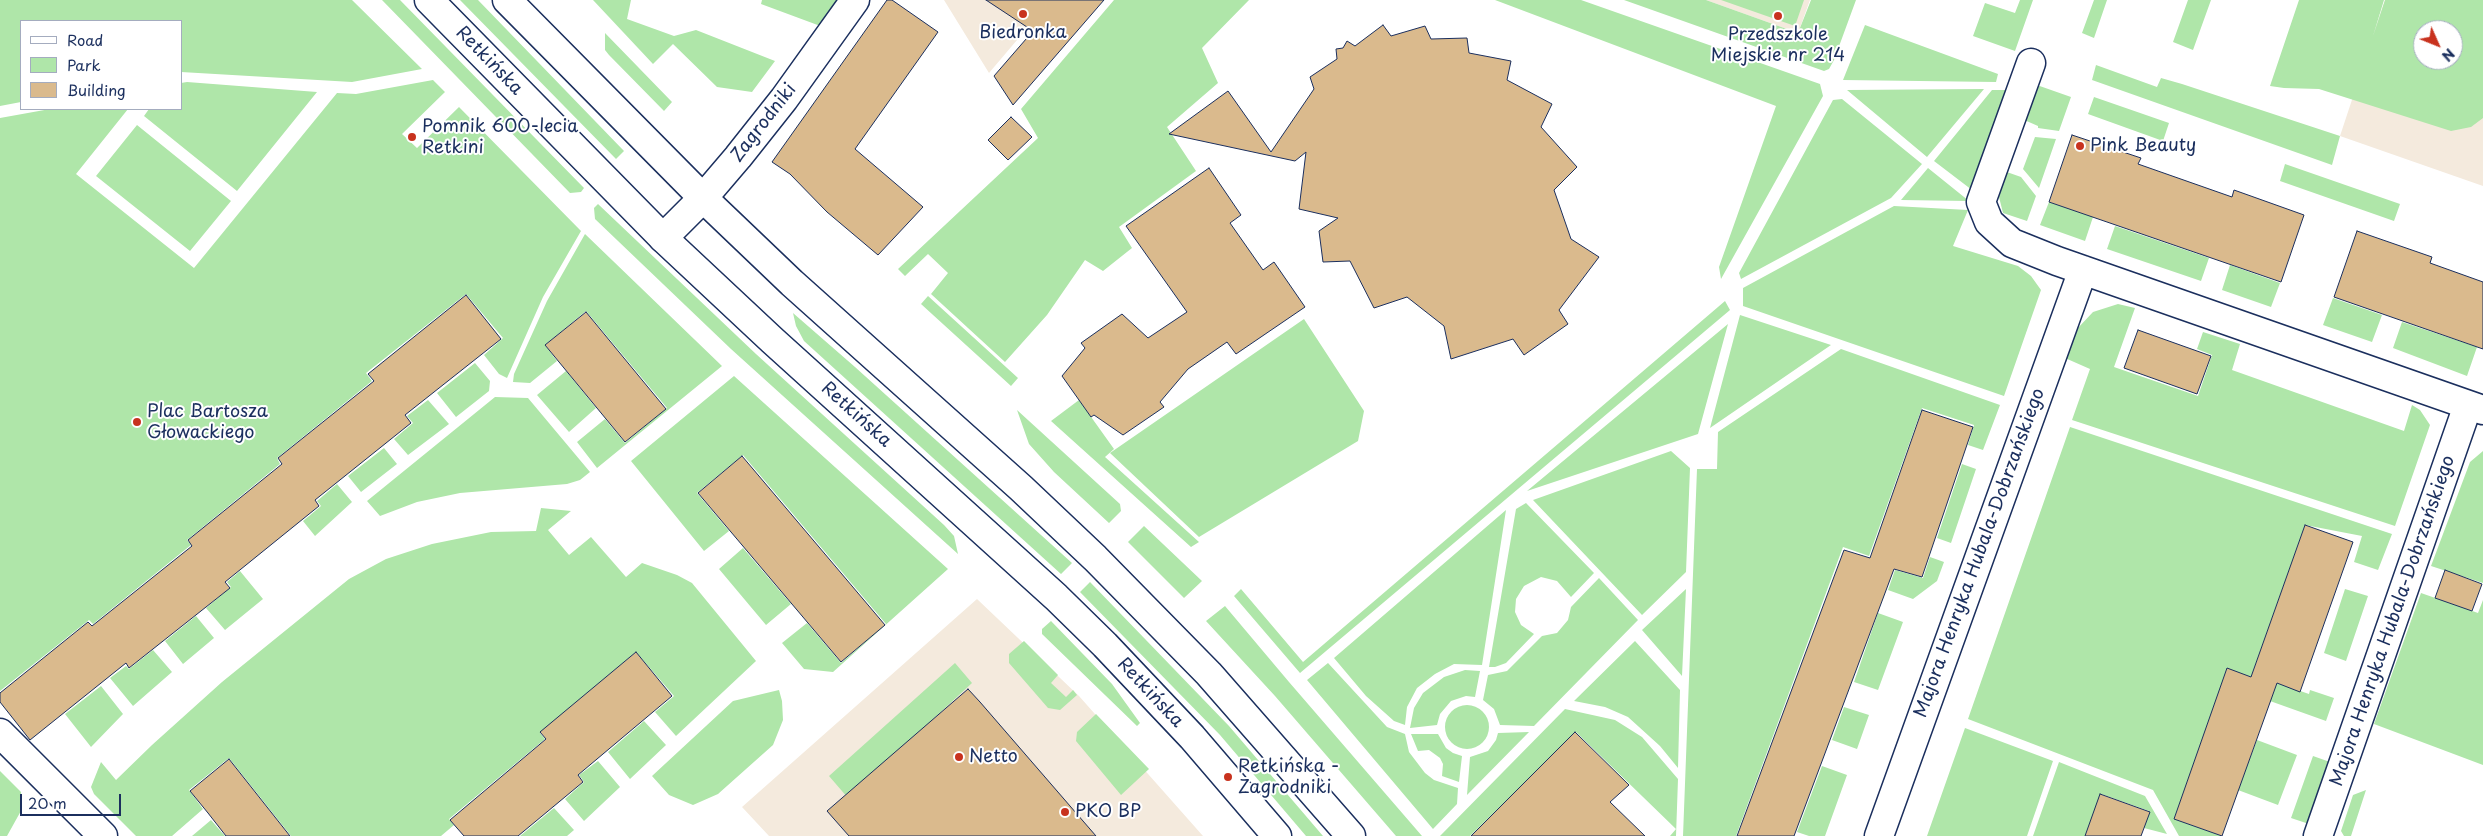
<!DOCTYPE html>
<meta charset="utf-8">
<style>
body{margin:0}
#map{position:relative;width:2483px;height:836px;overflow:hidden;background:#fff;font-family:"Playpen Sans",sans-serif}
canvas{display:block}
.legend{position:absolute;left:20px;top:20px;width:162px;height:90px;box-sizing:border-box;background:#fff;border:1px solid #a4acbf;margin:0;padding:6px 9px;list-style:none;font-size:15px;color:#1b2f5e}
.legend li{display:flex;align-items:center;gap:10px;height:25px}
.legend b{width:25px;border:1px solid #a4acbf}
.north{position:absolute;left:2413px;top:20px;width:50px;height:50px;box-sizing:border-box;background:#fff;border:1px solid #a4acbf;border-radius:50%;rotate:134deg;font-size:14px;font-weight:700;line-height:20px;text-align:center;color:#1b2f5e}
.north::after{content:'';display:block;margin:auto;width:18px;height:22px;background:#c8321e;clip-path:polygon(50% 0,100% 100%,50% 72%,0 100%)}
.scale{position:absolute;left:20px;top:794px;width:101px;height:22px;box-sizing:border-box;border:2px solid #1b2f5e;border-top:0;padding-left:6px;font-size:15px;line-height:18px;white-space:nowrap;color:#1b2f5e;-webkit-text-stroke:4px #fff;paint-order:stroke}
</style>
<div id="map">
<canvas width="2483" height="836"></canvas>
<ul class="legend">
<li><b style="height:6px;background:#fff"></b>Road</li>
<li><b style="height:14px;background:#afe6a9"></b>Park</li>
<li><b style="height:14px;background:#daba8d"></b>Building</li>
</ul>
<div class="north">N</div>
<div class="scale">20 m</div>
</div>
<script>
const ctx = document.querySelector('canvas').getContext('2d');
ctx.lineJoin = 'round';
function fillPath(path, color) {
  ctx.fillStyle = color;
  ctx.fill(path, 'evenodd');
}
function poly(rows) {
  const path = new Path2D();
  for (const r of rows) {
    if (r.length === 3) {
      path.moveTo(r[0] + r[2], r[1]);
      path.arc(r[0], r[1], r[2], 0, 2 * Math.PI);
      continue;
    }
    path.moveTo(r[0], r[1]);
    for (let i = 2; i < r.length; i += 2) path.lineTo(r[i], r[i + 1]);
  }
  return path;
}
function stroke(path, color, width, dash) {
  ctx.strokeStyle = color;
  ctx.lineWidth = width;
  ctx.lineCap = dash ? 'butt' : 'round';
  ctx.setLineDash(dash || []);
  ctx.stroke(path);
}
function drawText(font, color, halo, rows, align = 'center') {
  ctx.font = font + ' "Playpen Sans",sans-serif';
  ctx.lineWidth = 4;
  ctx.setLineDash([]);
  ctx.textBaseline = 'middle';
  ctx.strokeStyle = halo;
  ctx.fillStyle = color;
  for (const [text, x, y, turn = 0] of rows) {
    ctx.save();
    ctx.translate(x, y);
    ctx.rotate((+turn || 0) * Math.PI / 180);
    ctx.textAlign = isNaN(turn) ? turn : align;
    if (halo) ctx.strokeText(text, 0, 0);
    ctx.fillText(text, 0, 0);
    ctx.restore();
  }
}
fillPath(poly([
 [944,0,1051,0,989,73],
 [1706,0,1810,0,1798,33],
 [2385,0,2483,0,2483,186,2340,136],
 [2423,30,2453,30,2453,60,2423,60],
 [977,599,1079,696,1203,836,769,836,742,807]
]), '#f4eadd');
fillPath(poly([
 [0,0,352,0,422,69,352,82,181,72,181,21,21,21,21,102,0,106],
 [382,0,400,0,584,188,581,192,570,193],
 [460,0,478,0,624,151,616,159],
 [593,0,631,0,627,19,674,36,696,30,775,61,752,92,717,87,673,44,653,64],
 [762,0,841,0,823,27,761,4],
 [1114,0,1249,0,1202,48,1218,83,1167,127,1196,171,1119,227,1132,248,1103,271,1085,260,1047,315,1005,362,931,294,948,273,928,254,905,276,898,269,1038,138,1021,109],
 [1495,0,1581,0,1820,84,1823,96,1721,279,1719,267,1776,106],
 [1624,0,1706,0,1798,33,1811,0,1856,0,1834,60,1829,69,1824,71],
 [1721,0,1804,0,1795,26],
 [2020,0,2033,0,2015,51,1973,36,1985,3,2015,13],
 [2094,0,2107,0,2094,38,2082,33],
 [2188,0,2211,0,2193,50,2173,42],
 [2299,0,2384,0,2373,36,2385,0,2483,0,2483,118,2471,127,2451,131,2319,89,2284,88,2270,86],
 [2423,30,2453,30,2453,60,2423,60],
 [1865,25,1998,74,1996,82,1843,80],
 [605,33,672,102,664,111,609,55,605,50],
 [2096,65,2157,87,2161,78,2182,84,2340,136,2332,165,2092,80],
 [433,80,445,92,402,134,417,148,459,107,581,231,543,297,507,378,499,374,484,355,503,338,466,294,366,373,372,381,277,458,280,464,187,540,191,545,93,624,89,620,0,691,0,118,50,109,128,109,76,174,194,268,337,93,356,94],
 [187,82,317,92,237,191,144,116,149,109,181,109,181,83],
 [2034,84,2071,97,2059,131,2038,128,2038,126,2022,119],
 [1984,89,1927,157,1847,90],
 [1992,90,2009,90,1972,190,1934,161],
 [2094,97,2169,123,2163,141,2088,114],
 [1842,99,1922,164,1891,198,1741,279,1739,273,1833,100],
 [137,125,231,201,190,251,96,176],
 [2035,137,2056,139,2039,188,2023,169],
 [2285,164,2400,204,2394,221,2280,181],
 [1928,168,1969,201,1901,200],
 [2004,171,2021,177,2036,196,2027,221,2003,213,1999,197],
 [2049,202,2093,217,2085,241,2040,225],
 [598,204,756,354,944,525,954,536,958,554,731,349,595,219,594,208],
 [1894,206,1968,210,1953,246,2018,266,2031,276,2041,290,2004,396,1743,306,1743,288],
 [2115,226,2209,258,2201,281,2107,249],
 [585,234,722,366,597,468,577,442,605,419,625,443,667,408,586,311,545,345,557,361,530,383,513,382,514,374,547,301],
 [2230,265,2280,283,2271,307,2222,290],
 [928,296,1018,378,1011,386,921,304],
 [2333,298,2382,315,2372,342,2323,325],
 [1725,301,1730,310,1300,673,1234,596,1241,589,1303,662],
 [2118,304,2135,308,2114,367,2198,396,2212,355,2197,349,2203,332,2240,344,2232,370,2404,431,2412,405,2420,410,2430,425,2395,526,2072,420,2090,369,2065,358,2072,338,2077,329,2093,312],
 [793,313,855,367,1072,563,1061,574,804,341,796,326],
 [1740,315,1831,345,1710,428],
 [1304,319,1364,411,1358,441,1199,537,1110,453],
 [2402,322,2477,347,2467,376,2393,348],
 [1728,324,1698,434,1527,491],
 [1841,349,2000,405,1983,450,1968,445,1974,425,1922,408,1869,556,1843,547,1736,836,1683,836,1697,469,1717,469,1718,432],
 [475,363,490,381,489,391,456,417,437,393],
 [566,371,596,408,569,432,537,395],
 [734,376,948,569,833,672,804,669,782,643,807,623,841,663,886,624,743,455,697,493,729,531,704,551,631,461],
 [495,397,528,398,590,472,580,480,567,484,460,493,417,502,380,516,367,501],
 [428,400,449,424,408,455,394,439,413,423,407,416],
 [1079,400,1114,449,1105,457,1199,542,1191,547,1051,421],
 [1017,410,1120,504,1121,511,1109,523,1054,472,1029,444],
 [2070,427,2392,534,2378,570,2354,562,2362,536,2305,525,2251,677,2227,669,2174,819,2222,836,2179,836,2153,790,1968,719],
 [384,448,397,464,361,492,348,476],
 [1671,451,1690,468,1686,572,1642,615,1533,500],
 [2483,451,2483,583,2431,566,2470,462],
 [1962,464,1976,469,1951,543,1937,538],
 [337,484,352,502,315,536,303,521,321,506,317,501],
 [1526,503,1594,573,1571,597,1557,581,1541,577,1524,586,1516,599,1515,612,1521,625,1534,634,1506,663,1495,667,1489,667,1516,509],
 [541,508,571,511,548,530,569,555,591,537,626,577,642,563,677,575,692,583,756,661,676,736,655,712,674,696,636,652,540,733,545,739,449,819,454,825,441,836,291,836,229,758,189,790,203,809,172,836,136,836,94,794,91,787,101,762,116,780,152,745,222,682,349,579,386,559,432,544,491,532,536,531],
 [1506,510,1482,665,1454,664,1435,674,1417,688,1407,707,1405,725,1394,721,1366,696,1334,658],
 [1144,526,1202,581,1184,598,1128,542],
 [743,548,791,604,766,625,719,569],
 [1930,557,1944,562,1937,581,1913,599,1888,590,1895,570,1923,578],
 [240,571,263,599,225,630,206,608,231,587,227,582],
 [1599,578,1638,620,1534,726,1500,725,1494,709,1483,700,1488,675,1507,671,1542,636,1557,633,1568,620,1571,607],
 [1090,582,1229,726,1323,836,1306,836,1220,735,1080,592],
 [1686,589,1682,676,1642,630],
 [2345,589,2368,596,2346,661,2324,653],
 [2421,593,2478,613,2483,600,2483,765,2374,724],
 [1225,606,1289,682,1422,836,1396,836,1275,696,1206,621],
 [1878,613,1903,622,1878,690,1854,682],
 [196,616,214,638,183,664,165,641],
 [1051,621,1112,684,1140,723,1137,726,1042,634,1042,629],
 [1024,641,1058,675,1051,683,1066,697,1073,690,1077,695,1060,710,1048,708,1009,663,1009,654],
 [1635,641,1680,690,1678,768,1660,746,1628,717,1605,707,1574,701],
 [153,650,172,672,133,706,110,678,126,666,129,669],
 [955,663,972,683,848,798,829,776],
 [1328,663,1387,727,1405,734,1409,752,1425,773,1434,780,1458,788,1457,804,1433,829,1307,680],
 [1465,670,1480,671,1475,697,1466,696,1451,701,1440,714,1437,725,1410,728,1414,708,1423,693,1444,677],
 [2277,683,2309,694,2310,690,2334,698,2326,721,2270,701],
 [101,686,123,714,91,747,65,714],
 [779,690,782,701,783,720,773,745,718,794,693,805,669,795,652,776,733,701],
 [1467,727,22],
 [1844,707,1869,715,1857,749,1832,740],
 [1565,709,1615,720,1642,737,1678,779,1676,836,1670,836,1676,829,1576,732,1470,836,1440,836],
 [1096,714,1149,769,1121,795,1076,741,1077,732],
 [644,721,666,745,630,779,608,752],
 [1965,728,2053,761,2027,836,1927,836],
 [1529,732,1467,795,1470,757,1488,751,1496,740,1498,733],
 [1411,734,1438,734,1446,748,1453,753,1462,756,1459,782,1442,776,1443,764,1440,758,1429,750,1418,751],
 [2257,740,2297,755,2278,805,2238,790],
 [2313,756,2330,762,2309,824,2291,818],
 [598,761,620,787,584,821,565,799,584,782,579,775],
 [2059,762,2145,796,2167,834,2144,828,2149,811,2101,794,2085,836,2033,836],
 [1822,766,1847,775,1825,836,1809,836,1797,832],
 [0,771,21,792,22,809,7,836,0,836],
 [2366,790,2351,836,2344,836,2341,831,2353,795],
 [554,808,574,830,567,836,520,836],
 [211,820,225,836,192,836]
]), '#afe6a9');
const building = poly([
 [887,0,892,0,938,32,855,149,923,207,878,255,827,212,790,174,772,162,887,0],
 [986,0,1104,0,1013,105,994,76,1033,31,986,0],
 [1383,25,1391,36,1425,26,1431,39,1467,38,1469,53,1511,61,1507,80,1552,104,1541,127,1577,167,1554,190,1571,239,1599,257,1559,310,1568,324,1524,355,1513,339,1451,359,1444,326,1407,297,1374,308,1350,261,1323,262,1319,231,1338,218,1299,209,1306,152,1295,161,1169,134,1228,91,1271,152,1314,89,1310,77,1337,59,1336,49,1343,48,1347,41,1355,46,1383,25],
 [1011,117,1032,137,1008,160,988,140,1011,117],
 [2072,135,2141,158,2138,164,2232,197,2234,190,2304,215,2281,282,2049,202,2072,135],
 [1209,168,1241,215,1230,223,1263,270,1274,262,1305,307,1236,354,1227,342,1188,369,1160,402,1164,407,1123,435,1094,415,1091,417,1062,376,1085,348,1081,343,1122,314,1148,338,1187,312,1126,226,1209,168],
 [2357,231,2432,257,2430,263,2483,282,2483,349,2334,297,2357,231],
 [466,295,501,339,405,415,411,423,315,500,319,506,225,582,230,588,129,668,126,663,30,740,0,702,0,693,88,622,92,626,192,546,188,540,282,464,278,458,374,381,368,374,466,295],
 [586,312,666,409,625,442,545,345,586,312],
 [2138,330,2211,356,2197,394,2124,368,2138,330],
 [1922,410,1973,427,1922,577,1894,569,1794,836,1737,836,1844,550,1870,558,1922,410],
 [742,456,885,625,841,662,698,493,742,456],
 [2305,525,2353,542,2300,692,2277,683,2222,836,2174,819,2227,668,2251,677,2305,525],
 [2445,570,2482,584,2472,611,2435,598,2445,570],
 [636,652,672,696,578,775,583,782,518,836,464,836,450,820,546,739,540,732,636,652],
 [968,689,980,702,1096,836,849,836,827,811,968,689],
 [1575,732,1629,785,1610,802,1645,836,1471,836,1575,732],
 [229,759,290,836,226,836,208,813,190,791,229,759],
 [2100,794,2150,812,2141,836,2085,836,2100,794]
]);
fillPath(building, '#daba8d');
stroke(building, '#1b2f5e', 1);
const minor = poly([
 [2031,63,1981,202,1989,222,2012,243,2057,261,2483,410],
 [663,238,703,198,738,157,784,99,855,0],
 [0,733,103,836],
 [1879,836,2083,270],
 [2318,836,2468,405]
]);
const tertiary = poly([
 [429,0,663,238,772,340,1056,597,1105,645,1192,737,1277,836],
 [507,0,703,198,792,283,1021,488,1095,558,1209,674,1351,836]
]);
stroke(minor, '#1b2f5e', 31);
stroke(tertiary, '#1b2f5e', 31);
stroke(minor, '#fff', 28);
stroke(tertiary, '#fff', 28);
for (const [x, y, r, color] of [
 [1023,14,5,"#c8321e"],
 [1778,16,5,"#c8321e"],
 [412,137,5,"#c8321e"],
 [2080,146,5,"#c8321e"],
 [137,422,5,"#c8321e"],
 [959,757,5,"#c8321e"],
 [1228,777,5,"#c8321e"],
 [1065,812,5,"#c8321e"]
]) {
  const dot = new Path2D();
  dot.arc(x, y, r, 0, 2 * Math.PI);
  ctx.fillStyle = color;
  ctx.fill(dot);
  stroke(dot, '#fff', 2);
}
drawText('18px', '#1b2f5e', '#fff', [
 ["Biedronka",1023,33,"center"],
 ["Przedszkole",1778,35,"center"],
 ["Miejskie nr 214",1778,56,"center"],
 ["Pomnik 600-lecia",422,127],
 ["Retkini",422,148],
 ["Pink Beauty",2090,146],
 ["Plac Bartosza",147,412],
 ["Głowackiego",147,433],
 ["Netto",969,757],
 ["Retkińska -",1238,767],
 ["Zagrodniki",1238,788],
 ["PKO BP",1075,812]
], 'left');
drawText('18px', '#1b2f5e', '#fff', [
 ["Retkińska",489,61,46],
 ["Zagrodniki",764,123,-52],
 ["Retkińska",856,415,42],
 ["Majora Henryka Hubala-Dobrzańskiego",1980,553,-70],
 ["Majora Henryka Hubala-Dobrzańskiego",2393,621,-71],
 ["Retkińska",1150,693,47]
]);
</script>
